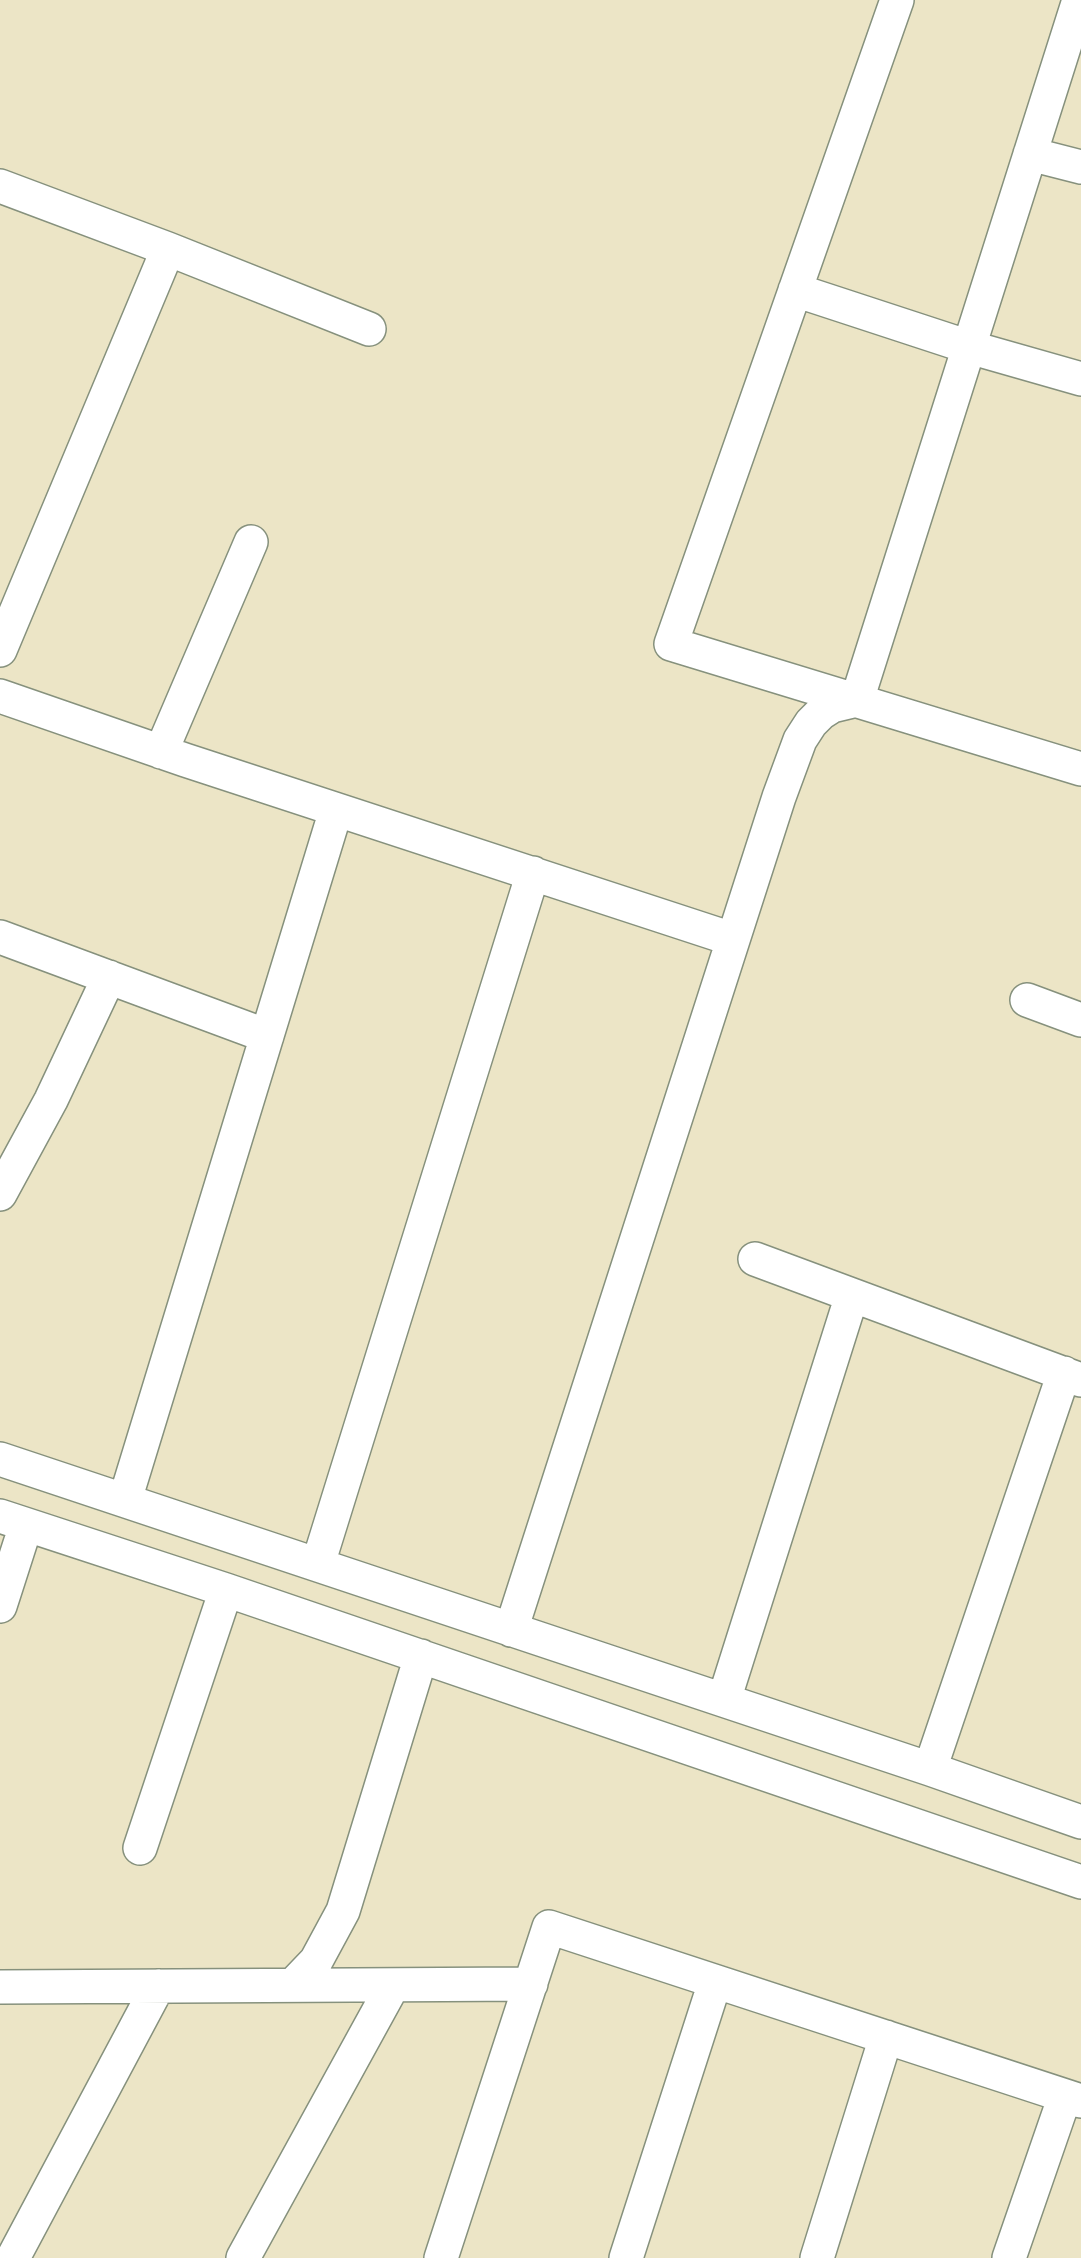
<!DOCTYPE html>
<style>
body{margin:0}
canvas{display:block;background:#ece5c6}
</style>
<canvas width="1081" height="2258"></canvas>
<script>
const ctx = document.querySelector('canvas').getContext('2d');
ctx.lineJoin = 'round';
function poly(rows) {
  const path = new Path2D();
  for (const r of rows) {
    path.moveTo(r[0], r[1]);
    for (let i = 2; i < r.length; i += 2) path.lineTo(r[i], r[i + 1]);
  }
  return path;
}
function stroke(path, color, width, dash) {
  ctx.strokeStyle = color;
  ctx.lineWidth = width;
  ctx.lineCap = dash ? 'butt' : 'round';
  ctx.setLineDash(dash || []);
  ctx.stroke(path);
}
const minor = poly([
 [897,0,671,644,1081,769],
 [1030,154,1081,167],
 [0,186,168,249,369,329],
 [795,290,969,347,1081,379],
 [0,650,168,249],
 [0,696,185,760,732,939],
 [857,700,1079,0],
 [161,752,251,542],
 [0,937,267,1036],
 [1027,1000,1081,1020],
 [0,1194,51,1100,109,977],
 [755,1259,1081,1380],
 [0,1459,930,1769,1081,1822],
 [125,1500,336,810],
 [0,1516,226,1590,1081,1882],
 [318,1564,533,873],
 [0,1606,26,1525],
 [511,1630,779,797,800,740,811,723,821,713,832,706,857,700],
 [724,1700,852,1295],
 [930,1769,1064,1373],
 [140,1848,226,1590],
 [293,1985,316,1961,343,1911,421,1656],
 [0,1987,531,1984],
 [13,2258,158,1986],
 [243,2258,393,1985],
 [441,2258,549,1927,1081,2101],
 [626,2258,715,1982],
 [817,2258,886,2037],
 [1009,2258,1065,2096]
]);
stroke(minor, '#86917d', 36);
stroke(minor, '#fff', 33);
</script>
